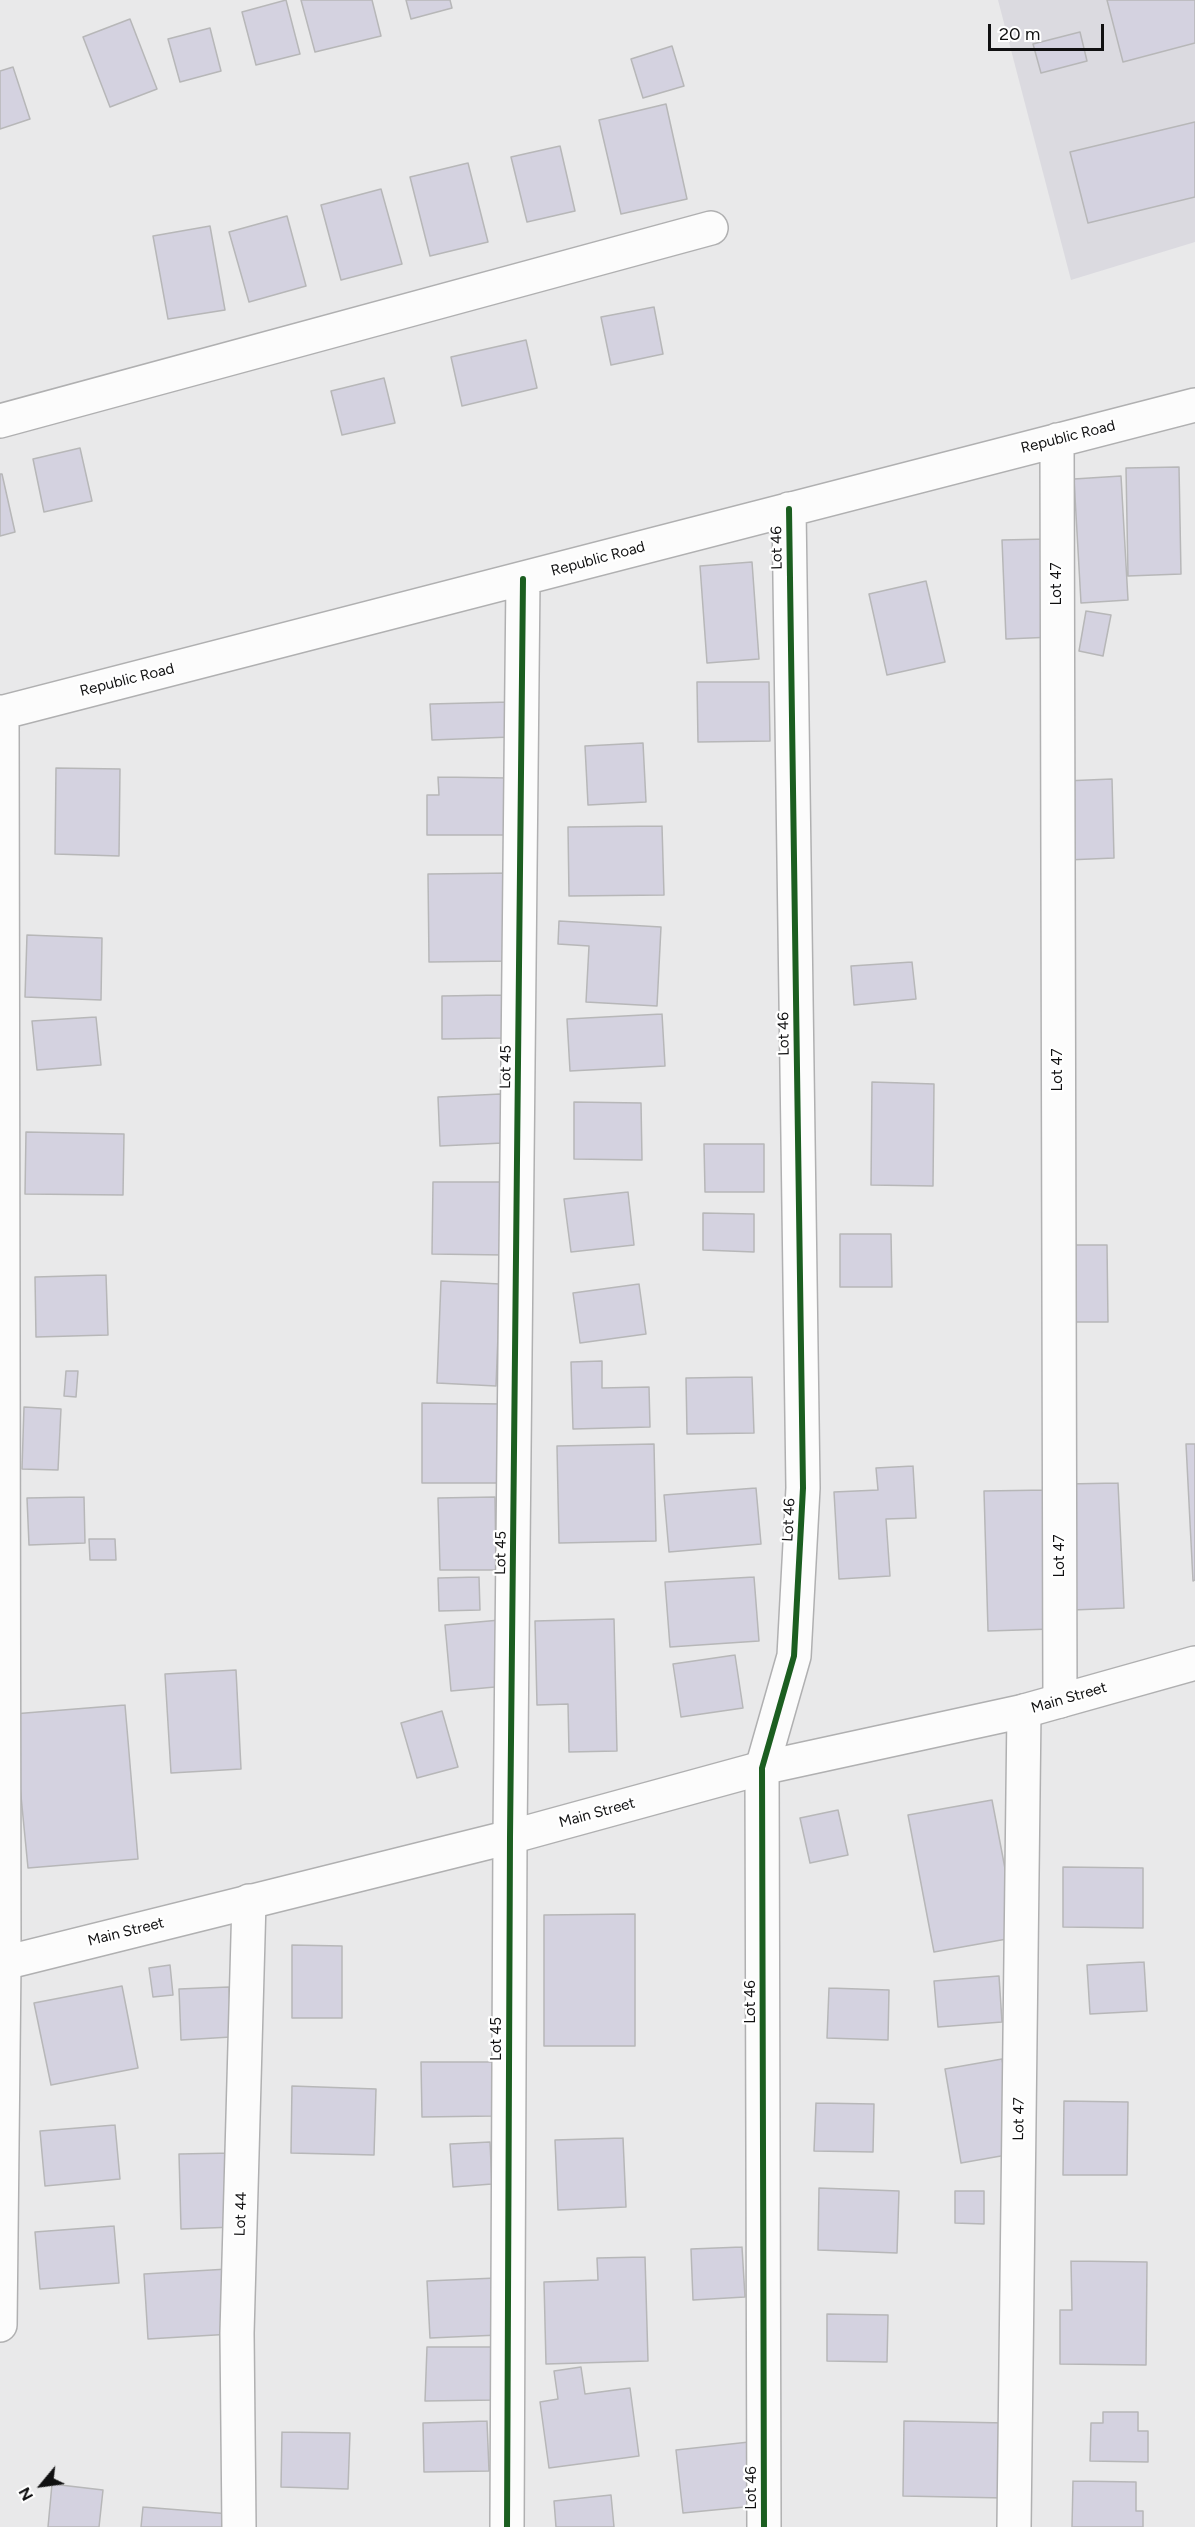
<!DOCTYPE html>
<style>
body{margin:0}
#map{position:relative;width:1195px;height:2527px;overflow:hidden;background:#e9e9ea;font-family:Figtree,sans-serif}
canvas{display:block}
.north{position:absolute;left:12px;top:2455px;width:60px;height:60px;-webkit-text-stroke:4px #fff;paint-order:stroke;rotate:241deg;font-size:16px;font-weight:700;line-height:24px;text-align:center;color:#101011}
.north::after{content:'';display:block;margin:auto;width:21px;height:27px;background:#101011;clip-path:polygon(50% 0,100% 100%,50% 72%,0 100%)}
.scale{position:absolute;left:988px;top:24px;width:116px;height:27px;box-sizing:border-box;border:3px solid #101011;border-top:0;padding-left:8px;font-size:18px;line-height:21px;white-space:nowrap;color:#101011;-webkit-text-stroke:4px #fff;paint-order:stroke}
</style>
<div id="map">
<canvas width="1195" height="2527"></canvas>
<div class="north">N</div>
<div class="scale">20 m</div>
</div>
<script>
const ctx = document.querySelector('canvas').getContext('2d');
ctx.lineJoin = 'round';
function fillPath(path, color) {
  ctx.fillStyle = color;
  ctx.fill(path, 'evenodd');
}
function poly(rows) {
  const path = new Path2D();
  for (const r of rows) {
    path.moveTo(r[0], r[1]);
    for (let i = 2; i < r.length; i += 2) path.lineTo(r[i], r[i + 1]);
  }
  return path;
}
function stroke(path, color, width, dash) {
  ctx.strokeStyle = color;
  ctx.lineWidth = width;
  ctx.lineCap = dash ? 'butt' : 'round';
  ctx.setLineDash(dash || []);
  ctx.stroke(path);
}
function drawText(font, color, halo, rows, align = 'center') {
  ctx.font = font + ' Figtree,sans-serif';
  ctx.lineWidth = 4.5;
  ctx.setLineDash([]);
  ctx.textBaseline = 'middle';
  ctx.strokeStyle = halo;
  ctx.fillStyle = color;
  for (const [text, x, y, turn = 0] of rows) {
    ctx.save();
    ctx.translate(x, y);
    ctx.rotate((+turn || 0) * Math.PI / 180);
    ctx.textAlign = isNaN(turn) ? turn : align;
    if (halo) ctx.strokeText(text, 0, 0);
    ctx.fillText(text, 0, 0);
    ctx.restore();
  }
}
fillPath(poly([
 [998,0,1195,0,1195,242,1071,280]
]), '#dbdae0');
const building = poly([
 [286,0,300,54,256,65,242,12,286,0],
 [301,0,372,0,381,36,315,52,301,0],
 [406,0,450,0,452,8,411,19,406,0],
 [1107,0,1195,0,1195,43,1123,62,1107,0],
 [130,19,157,89,110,107,83,37,130,19],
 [210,28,221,71,180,82,168,39,210,28],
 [1080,32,1087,61,1041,73,1033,44,1080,32],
 [672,46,684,86,643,98,631,59,672,46],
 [13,67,30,119,0,129,0,71,13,67],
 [666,104,687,199,621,214,599,120,666,104],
 [1195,122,1195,197,1088,223,1070,152,1195,122],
 [560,146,575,211,527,222,511,157,560,146],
 [468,163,488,242,430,256,410,177,468,163],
 [381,189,402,264,341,280,321,205,381,189],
 [287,216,306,286,249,302,229,232,287,216],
 [210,226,225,310,168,319,153,236,210,226],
 [654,307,663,354,611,365,601,317,654,307],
 [526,340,537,388,462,406,451,357,526,340],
 [384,378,395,423,342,435,331,391,384,378],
 [80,448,92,501,44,512,33,459,80,448],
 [1179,467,1181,574,1128,576,1126,468,1179,467],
 [0,474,2,474,15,532,0,536,0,474],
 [1121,476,1128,600,1081,603,1074,479,1121,476],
 [1049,539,1053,637,1006,639,1002,540,1049,539],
 [752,562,759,659,707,663,700,566,752,562],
 [926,581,945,662,887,675,869,594,926,581],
 [1086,611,1111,615,1103,656,1079,651,1086,611],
 [697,682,769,682,770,741,698,742,697,682],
 [510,702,511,737,432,740,430,704,510,702],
 [643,743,646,802,588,805,585,746,643,743],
 [56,768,120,769,119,856,55,854,56,768],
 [438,777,510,778,509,835,427,835,427,795,439,795,438,777],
 [1112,779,1114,858,1067,860,1064,781,1112,779],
 [662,826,664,895,569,896,568,827,662,826],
 [513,873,514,961,429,962,428,874,513,873],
 [559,921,661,927,657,1006,586,1002,589,946,558,944,559,921],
 [27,935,102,938,101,1000,25,997,27,935],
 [912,962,916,999,854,1005,851,966,912,962],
 [502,995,503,1038,442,1039,442,996,502,995],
 [662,1014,665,1066,570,1071,567,1019,662,1014],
 [96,1017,101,1065,37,1070,32,1021,96,1017],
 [872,1082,934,1084,933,1186,871,1185,872,1082],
 [501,1094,503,1143,440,1146,438,1097,501,1094],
 [574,1102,641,1103,642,1160,574,1159,574,1102],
 [26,1132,124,1134,123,1195,25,1194,26,1132],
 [704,1144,764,1144,764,1192,705,1192,704,1144],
 [433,1182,505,1182,504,1255,432,1254,433,1182],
 [628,1192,634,1245,571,1252,564,1199,628,1192],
 [703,1213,754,1214,754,1252,703,1250,703,1213],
 [840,1234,891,1234,892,1287,840,1287,840,1234],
 [1063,1245,1107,1245,1108,1322,1063,1322,1063,1245],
 [106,1275,108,1335,36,1337,35,1277,106,1275],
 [441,1281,500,1284,496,1386,437,1383,441,1281],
 [639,1284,646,1334,580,1343,573,1293,639,1284],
 [602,1361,602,1388,649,1387,650,1427,573,1429,571,1362,602,1361],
 [66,1371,78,1371,76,1397,64,1396,66,1371],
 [752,1377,754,1433,687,1434,686,1378,752,1377],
 [422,1403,503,1404,503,1483,422,1483,422,1403],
 [24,1407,61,1409,58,1470,22,1469,24,1407],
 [654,1444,656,1541,559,1543,557,1446,654,1444],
 [1186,1444,1195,1444,1195,1580,1193,1581,1186,1444],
 [913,1466,916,1518,886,1519,890,1576,839,1579,834,1492,878,1490,876,1468,913,1466],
 [1118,1483,1124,1608,1072,1610,1067,1484,1118,1483],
 [756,1488,761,1544,669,1552,664,1495,756,1488],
 [1048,1490,1052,1629,988,1631,984,1491,1048,1490],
 [84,1497,85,1543,29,1545,27,1498,84,1497],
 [495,1497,496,1570,440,1570,438,1498,495,1497],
 [89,1539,115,1539,116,1560,90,1560,89,1539],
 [479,1577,480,1610,439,1611,438,1578,479,1577],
 [754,1577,759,1641,670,1647,665,1582,754,1577],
 [614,1619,617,1751,569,1752,568,1704,537,1705,535,1621,614,1619],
 [500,1620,506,1686,451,1691,445,1625,500,1620],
 [735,1655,743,1708,681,1717,673,1664,735,1655],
 [236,1670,241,1769,171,1773,165,1674,236,1670],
 [125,1705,138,1859,28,1868,13,1714,125,1705],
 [442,1711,458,1767,417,1778,401,1723,442,1711],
 [992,1800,1018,1937,934,1952,908,1815,992,1800],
 [838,1810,848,1855,810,1863,800,1818,838,1810],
 [1063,1867,1143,1868,1143,1928,1063,1927,1063,1867],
 [635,1914,635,2046,544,2046,544,1915,635,1914],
 [292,1945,342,1946,342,2018,292,2018,292,1945],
 [1144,1962,1147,2011,1090,2014,1087,1965,1144,1962],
 [170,1965,173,1995,153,1997,149,1968,170,1965],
 [999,1976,1002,2022,938,2027,934,1981,999,1976],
 [122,1986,138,2068,51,2085,34,2003,122,1986],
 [229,1987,231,2037,181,2040,179,1989,229,1987],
 [829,1988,889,1990,888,2040,827,2038,829,1988],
 [1002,2059,1018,2153,961,2163,945,2069,1002,2059],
 [421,2062,493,2062,494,2116,422,2117,421,2062],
 [292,2086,376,2089,374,2155,291,2153,292,2086],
 [1064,2101,1128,2102,1127,2175,1063,2175,1064,2101],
 [816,2103,874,2104,873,2152,814,2151,816,2103],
 [115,2125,120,2179,45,2186,40,2131,115,2125],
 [623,2138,626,2207,558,2210,555,2140,623,2138],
 [490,2142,492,2184,453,2187,450,2144,490,2142],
 [233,2153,235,2227,181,2229,179,2154,233,2153],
 [819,2188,899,2191,897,2253,818,2250,819,2188],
 [955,2191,984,2191,984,2224,955,2223,955,2191],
 [114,2226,119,2283,40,2289,35,2232,114,2226],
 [742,2247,745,2297,693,2300,691,2249,742,2247],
 [645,2257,648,2361,546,2364,544,2282,598,2280,597,2258,645,2257],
 [1071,2261,1147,2262,1146,2365,1060,2364,1060,2310,1072,2310,1071,2261],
 [228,2269,232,2334,148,2339,144,2274,228,2269],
 [496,2278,499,2335,430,2338,427,2281,496,2278],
 [827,2314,888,2315,887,2362,827,2361,827,2314],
 [427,2347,498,2347,498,2400,425,2401,427,2347],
 [581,2367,585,2394,630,2388,639,2456,549,2468,540,2402,558,2399,554,2371,581,2367],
 [1103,2412,1138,2412,1138,2431,1148,2431,1148,2462,1090,2461,1091,2423,1103,2423,1103,2412],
 [487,2421,489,2471,424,2472,423,2423,487,2421],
 [904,2421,1006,2423,1005,2498,903,2496,904,2421],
 [282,2432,350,2433,348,2489,281,2487,282,2432],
 [749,2442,755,2506,683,2513,676,2450,749,2442],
 [1073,2481,1136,2482,1136,2511,1143,2511,1143,2527,1072,2527,1073,2481],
 [52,2484,103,2490,99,2527,48,2527,52,2484],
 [611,2495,614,2527,556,2527,554,2501,611,2495],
 [143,2507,243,2515,243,2527,141,2527,143,2507]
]);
fillPath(building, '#d4d2e0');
stroke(building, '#b7b7b8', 1.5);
const street = poly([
 [0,421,711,228],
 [1057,440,1060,1701],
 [0,713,1195,405],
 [0,2325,4,1963,2,712],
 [239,2527,237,2333,249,1901],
 [507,2527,510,1837,523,579],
 [764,2527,762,1768,794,1656,803,1488,789,509],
 [1014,2527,1024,1711]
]);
const secondary = poly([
 [0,1964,510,1837,762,1768,1024,1711,1195,1663]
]);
stroke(street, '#b0b0b1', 36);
stroke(secondary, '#b0b0b1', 36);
stroke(street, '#fcfcfc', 33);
stroke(secondary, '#fcfcfc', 33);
stroke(poly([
 [507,2527,510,1837,523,579],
 [764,2527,762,1768,794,1656,803,1488,789,509]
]), '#1b5e20', 6);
drawText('15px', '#101011', '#fff', [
 ["Republic Road",1068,437,-14],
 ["Lot 46",777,548,-91],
 ["Republic Road",598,559,-15],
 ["Lot 47",1057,584,-90],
 ["Republic Road",127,680,-14],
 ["Lot 46",784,1034,-91],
 ["Lot 45",506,1067,-89],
 ["Lot 47",1058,1070,-90],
 ["Lot 46",789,1520,-87],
 ["Lot 45",501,1553,-89],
 ["Lot 47",1060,1556,-90],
 ["Main Street",1069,1698,-16],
 ["Main Street",597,1813,-15],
 ["Main Street",126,1932,-14],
 ["Lot 46",751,2002,-90],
 ["Lot 45",497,2039,-90],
 ["Lot 47",1019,2119,-89],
 ["Lot 44",241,2214,-88],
 ["Lot 46",752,2488,-90]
]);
</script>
